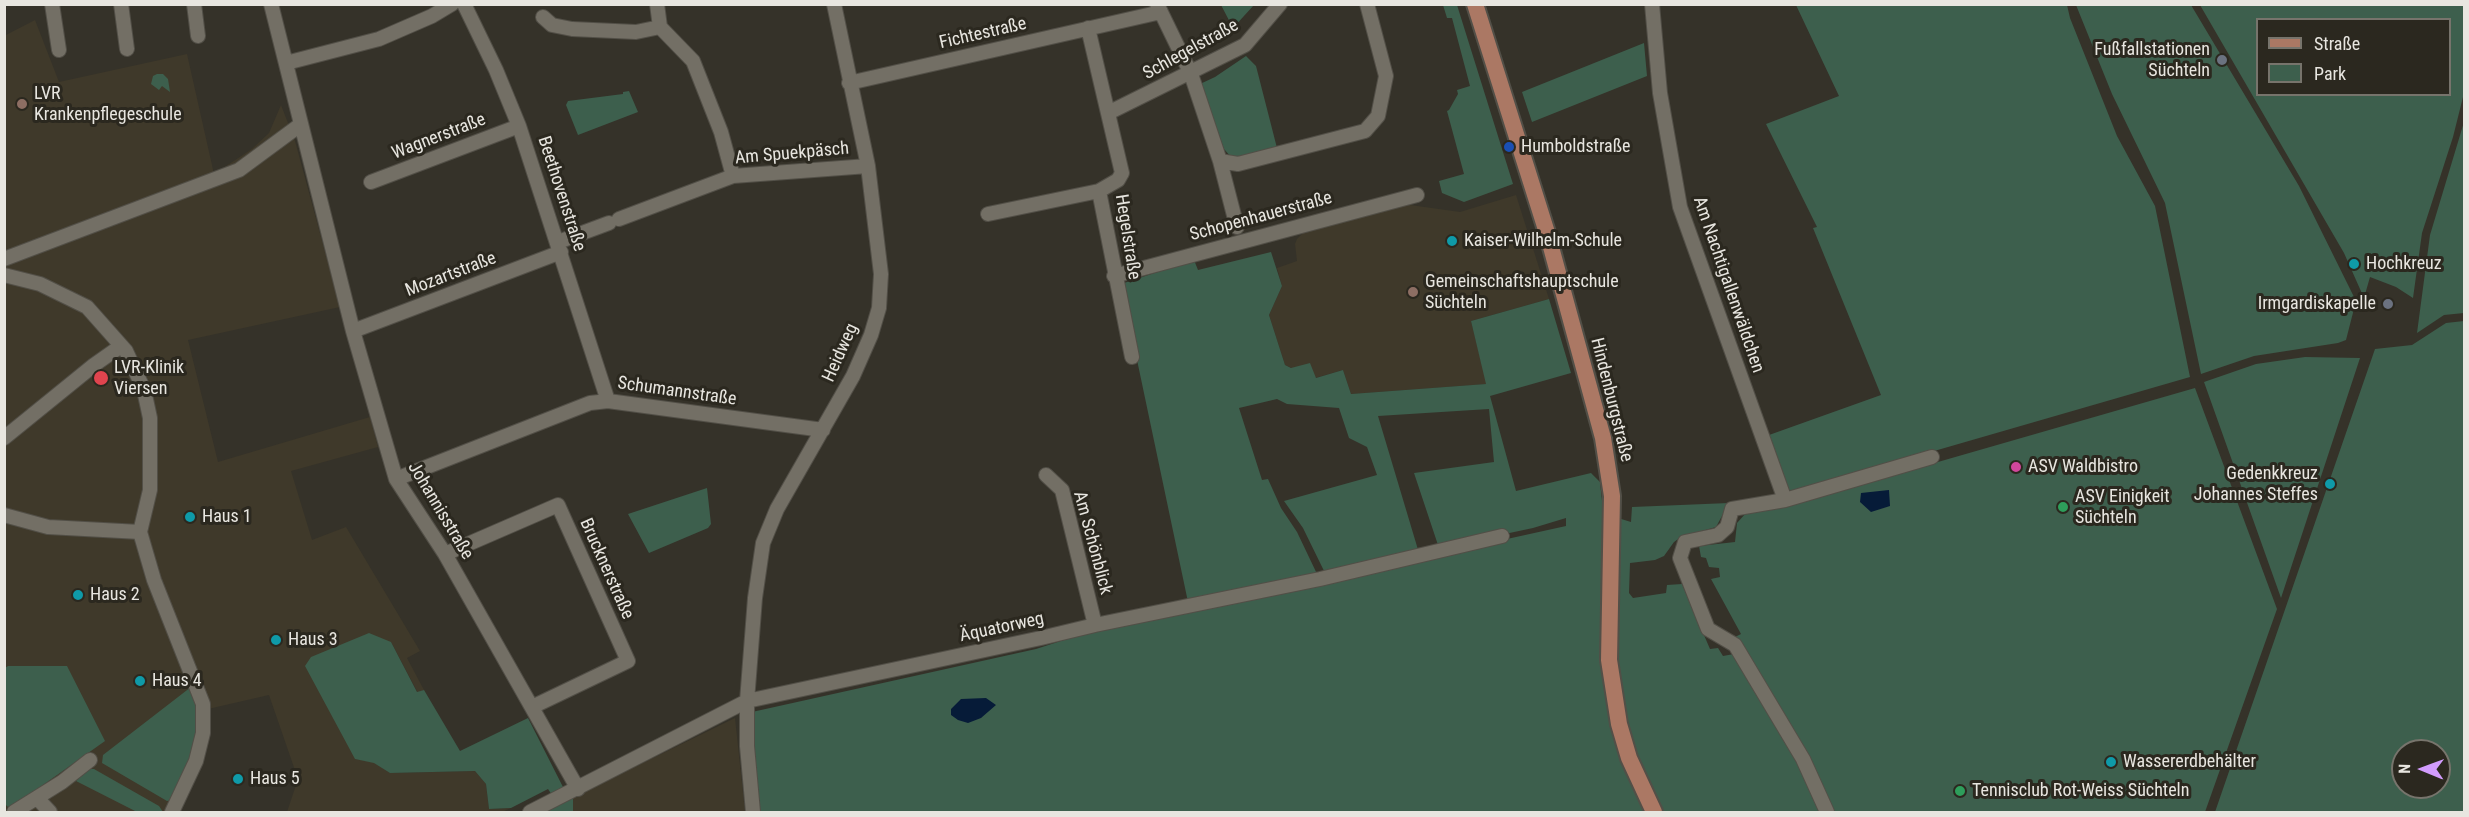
<!DOCTYPE html>
<meta charset="utf-8">
<style>
body{margin:0}
#map{position:relative;width:2469px;height:817px;overflow:hidden;background:#353229;font-family:"Roboto Condensed",sans-serif}
canvas{display:block}
.frame{position:absolute;inset:0;border:6px solid #e8e6e0;pointer-events:none}
.legend{position:absolute;left:2256px;top:18px;width:195px;height:78px;box-sizing:border-box;background:#2b281f;border:2px solid #77746c;margin:0;padding:8px 10px;list-style:none;font-size:18px;color:#e8e6e0}
.legend li{display:flex;align-items:center;gap:12px;height:30px}
.legend b{width:30px;border:2px solid #77746c}
.north{position:absolute;left:2391px;top:739px;width:60px;height:60px;box-sizing:border-box;background:#2b281f;border:2px solid #77746c;border-radius:50%;rotate:271deg;font-size:16px;font-weight:700;line-height:24px;text-align:center;color:#e8e6e0}
.north::after{content:'';display:block;margin:auto;width:21px;height:27px;background:#d29cfd;clip-path:polygon(50% 0,100% 100%,50% 72%,0 100%)}
</style>
<div id="map">
<canvas width="2469" height="817"></canvas>
<div class="frame"></div>
<ul class="legend">
<li><b style="height:8px;background:#ab7864"></b>Straße</li>
<li><b style="height:16px;background:#3d5f4d"></b>Park</li>
</ul>
<div class="north">N</div>
</div>
<script>
const ctx = document.querySelector('canvas').getContext('2d');
ctx.lineJoin = 'round';
function fillPath(path, color) {
  ctx.fillStyle = color;
  ctx.fill(path, 'evenodd');
}
function poly(rows) {
  const path = new Path2D();
  for (const r of rows) {
    path.moveTo(r[0], r[1]);
    for (let i = 2; i < r.length; i += 2) path.lineTo(r[i], r[i + 1]);
  }
  return path;
}
function stroke(path, color, width, dash) {
  ctx.strokeStyle = color;
  ctx.lineWidth = width;
  ctx.lineCap = dash ? 'butt' : 'round';
  ctx.setLineDash(dash || []);
  ctx.stroke(path);
}
function drawText(font, color, halo, rows, align = 'center') {
  ctx.font = font + ' "Roboto Condensed",sans-serif';
  ctx.lineWidth = 6;
  ctx.setLineDash([]);
  ctx.textBaseline = 'middle';
  ctx.strokeStyle = halo;
  ctx.fillStyle = color;
  for (const [text, x, y, turn = 0] of rows) {
    ctx.save();
    ctx.translate(x, y);
    ctx.rotate((+turn || 0) * Math.PI / 180);
    ctx.textAlign = isNaN(turn) ? turn : align;
    if (halo) ctx.strokeText(text, 0, 0);
    ctx.fillText(text, 0, 0);
    ctx.restore();
  }
}
fillPath(poly([
 [35,20,59,82,187,54,214,174,252,149,269,133,281,105,295,141,340,307,188,340,218,462,370,417,378,447,291,471,312,540,346,527,420,651,407,658,424,690,418,693,391,642,355,759,374,762,390,773,475,771,486,784,489,809,511,808,502,812,287,812,298,779,269,695,208,709,180,812,5,812,4,36],
 [1516,195,1549,299,1471,321,1487,384,1351,394,1343,370,1315,378,1285,365,1269,315,1282,286,1277,268,1297,261,1295,244,1297,239,1305,231,1403,204,1460,212],
 [735,718,745,812,573,812,573,797]
]), '#3f392a');
fillPath(poly([
 [1221,5,1254,5,1233,28],
 [1443,5,1457,5,1513,184,1464,202,1442,193,1439,181,1464,174,1447,111,1449,110,1458,94,1457,90,1470,86,1452,18,1447,18],
 [1796,5,2067,5,2070,18,2117,136,2155,206,2190,377,1789,493,1769,435,1881,395,1813,228,1817,227,1766,124,1839,96],
 [2076,5,2191,5,2299,186,2356,301,2346,340,2338,343,2254,356,2201,374,2165,203,2112,94],
 [2200,5,2464,5,2464,93,2453,137,2422,233,2413,298,2396,287,2370,277,2364,298,2344,253],
 [2258,20,2450,20,2450,94,2258,94],
 [1644,43,1647,76,1532,122,1522,92],
 [1246,56,1256,66,1277,148,1241,158,1231,157,1224,149,1200,84,1215,77],
 [157,74,163,74,168,79,170,92,162,86,159,90,151,84,153,76],
 [629,91,638,112,578,135,566,105,568,101,623,94,623,92],
 [2464,122,2464,313,2444,315,2417,333,2430,235],
 [1271,252,1282,286,1269,315,1285,365,1291,368,1310,363,1316,378,1343,370,1351,394,1486,384,1471,321,1549,299,1571,373,1490,396,1516,491,1591,473,1600,482,1603,510,1602,658,1614,730,1635,793,1645,812,756,812,750,743,754,739,752,712,1036,649,1098,629,1566,526,1566,518,1533,528,1439,548,1414,473,1494,462,1489,409,1378,416,1419,553,1326,575,1303,528,1284,501,1377,475,1367,447,1349,438,1339,408,1287,404,1277,399,1239,408,1262,480,1268,479,1281,508,1297,532,1318,576,1188,602,1121,284,1194,260,1198,270],
 [2464,321,2464,812,2215,812,2375,349,2412,345,2446,323],
 [2403,751,2439,751,2439,787,2403,787],
 [2305,357,2360,358,2281,598,2204,382,2256,364],
 [2195,388,2277,609,2205,812,1831,812,1733,638,1741,634,1711,579,1720,577,1719,568,1709,567,1706,558,1701,557,1699,546,1735,542,1737,523,1746,513,1792,504],
 [707,488,711,524,708,528,649,553,628,514],
 [1729,503,1716,527,1681,537,1674,542,1664,556,1655,560,1630,563,1629,593,1633,598,1666,593,1667,585,1682,584,1710,649,1718,648,1723,656,1734,654,1781,729,1823,812,1660,812,1648,790,1622,709,1615,649,1618,518,1631,522,1632,507],
 [369,633,391,642,417,692,424,690,460,751,528,718,564,789,552,795,548,789,511,808,489,809,486,784,475,771,390,773,374,763,355,759,305,666,311,657],
 [8,666,67,666,105,741,26,797,8,807,5,804,5,668],
 [191,687,196,689,200,722,191,761,172,800,167,801,102,763,103,755],
 [89,769,94,769,159,806,163,812,137,812,76,781],
 [573,797,573,812,542,812]
]), '#3d5f4d');
fillPath(poly([
 [1889,490,1890,506,1871,512,1860,502,1861,493],
 [986,698,996,705,981,718,968,723,958,720,951,715,951,709,961,699]
]), '#061b38');
const minor = poly([
 [52,4,59,50],
 [121,4,127,49],
 [194,4,198,36],
 [271,4,353,331,396,479,445,554,578,789],
 [464,4,496,70,519,126,608,401],
 [657,4,660,27,693,61,721,132,733,176],
 [1157,4,1191,74,1220,161,1238,164,1365,131,1378,116,1386,76,1367,4],
 [1652,4,1660,93,1680,207,1785,500],
 [543,17,552,25,572,29,636,32,660,27],
 [1088,28,1122,173,1118,180,1099,191,1132,357],
 [286,63,379,39,432,16,452,4],
 [849,83,1161,12],
 [1108,113,1245,45,1280,4],
 [1220,161,1237,227],
 [371,182,519,126],
 [988,214,1099,191],
 [619,219,733,176,868,166],
 [558,242,609,223],
 [4,259,239,170,300,125],
 [4,275,40,284,87,307,126,351,144,390,150,418,150,490,140,532,154,580,203,704,203,733,196,761,172,812],
 [1114,276,1417,195],
 [353,331,561,252],
 [4,438,94,365,121,346],
 [1046,475,1062,490,1095,625],
 [396,479,590,403,608,401,823,430],
 [4,515,48,527,140,532],
 [445,554,558,505,628,661,532,707],
 [37,798,50,812],
 [14,812,62,782,90,760],
 [530,812,747,701,1041,638,1095,625,1320,579,1502,536],
 [753,812,747,746,747,701,755,598,763,543,777,509,853,376,871,335,879,308,881,274,868,166,834,4],
 [1827,812,1803,759,1735,645,1708,629,1680,558,1685,542,1718,535,1727,527,1732,509,1785,500,1932,457]
]);
const major = poly([
 [1475,4,1548,236,1603,438,1612,496,1609,660,1619,724,1629,758,1654,812]
]);
stroke(minor, '#524f47', 16);
stroke(major, '#524f47', 20);
stroke(minor, '#736f65', 14);
stroke(major, '#ab7864', 16);
for (const [x, y, r, color] of [
 [2222,60,6,"#6b7280"],
 [22,104,6,"#8d6e63"],
 [1509,147,6,"#1a4fb4"],
 [1452,241,6,"#0f9aa8"],
 [2354,264,6,"#0f9aa8"],
 [1413,292,6,"#8d6e63"],
 [2388,304,6,"#6b7280"],
 [101,378,8,"#e0444e"],
 [2016,467,6,"#d1479c"],
 [2330,484,6,"#0f9aa8"],
 [2063,507,6,"#2e9e5b"],
 [190,517,6,"#0f9aa8"],
 [78,595,6,"#0f9aa8"],
 [276,640,6,"#0f9aa8"],
 [140,681,6,"#0f9aa8"],
 [2111,762,6,"#0f9aa8"],
 [238,779,6,"#0f9aa8"],
 [1960,791,6,"#2e9e5b"]
]) {
  const dot = new Path2D();
  dot.arc(x, y, r, 0, 2 * Math.PI);
  ctx.fillStyle = color;
  ctx.fill(dot);
  stroke(dot, '#2b281f', 2);
}
drawText('18px', '#e8e6e0', '#2b281f', [
 ["Fichtestraße",983,34,-13],
 ["Schlegelstraße",1191,50,-29],
 ["Wagnerstraße",439,137,-21],
 ["Am Spuekpäsch",792,154,-5],
 ["Beethovenstraße",561,194,72],
 ["Schopenhauerstraße",1261,217,-15],
 ["Hegelstraße",1127,237,81],
 ["Mozartstraße",451,275,-21],
 ["Am Nachtigallenwäldchen",1728,285,71],
 ["Heidweg",841,353,-66],
 ["Schumannstraße",677,392,8],
 ["Hindenburgstraße",1611,400,76],
 ["Johannisstraße",440,511,59],
 ["Am Schönblick",1092,543,75],
 ["Brucknerstraße",606,569,66],
 ["Äquatorweg",1002,628,-12]
]);
drawText('18px', '#e8e6e0', '#2b281f', [
 ["Fußfallstationen",2210,50,"right"],
 ["Süchteln",2210,71,"right"],
 ["LVR",34,94],
 ["Krankenpflegeschule",34,115],
 ["Humboldstraße",1521,147],
 ["Kaiser-Wilhelm-Schule",1464,241],
 ["Hochkreuz",2366,264],
 ["Gemeinschaftshauptschule",1425,282],
 ["Süchteln",1425,303],
 ["Irmgardiskapelle",2376,304,"right"],
 ["LVR-Klinik",114,368],
 ["Viersen",114,389],
 ["ASV Waldbistro",2028,467],
 ["Gedenkkreuz",2318,474,"right"],
 ["Johannes Steffes",2318,495,"right"],
 ["ASV Einigkeit",2075,497],
 ["Süchteln",2075,518],
 ["Haus 1",202,517],
 ["Haus 2",90,595],
 ["Haus 3",288,640],
 ["Haus 4",152,681],
 ["Wassererdbehälter",2123,762],
 ["Haus 5",250,779],
 ["Tennisclub Rot-Weiss Süchteln",1972,791]
], 'left');
</script>
